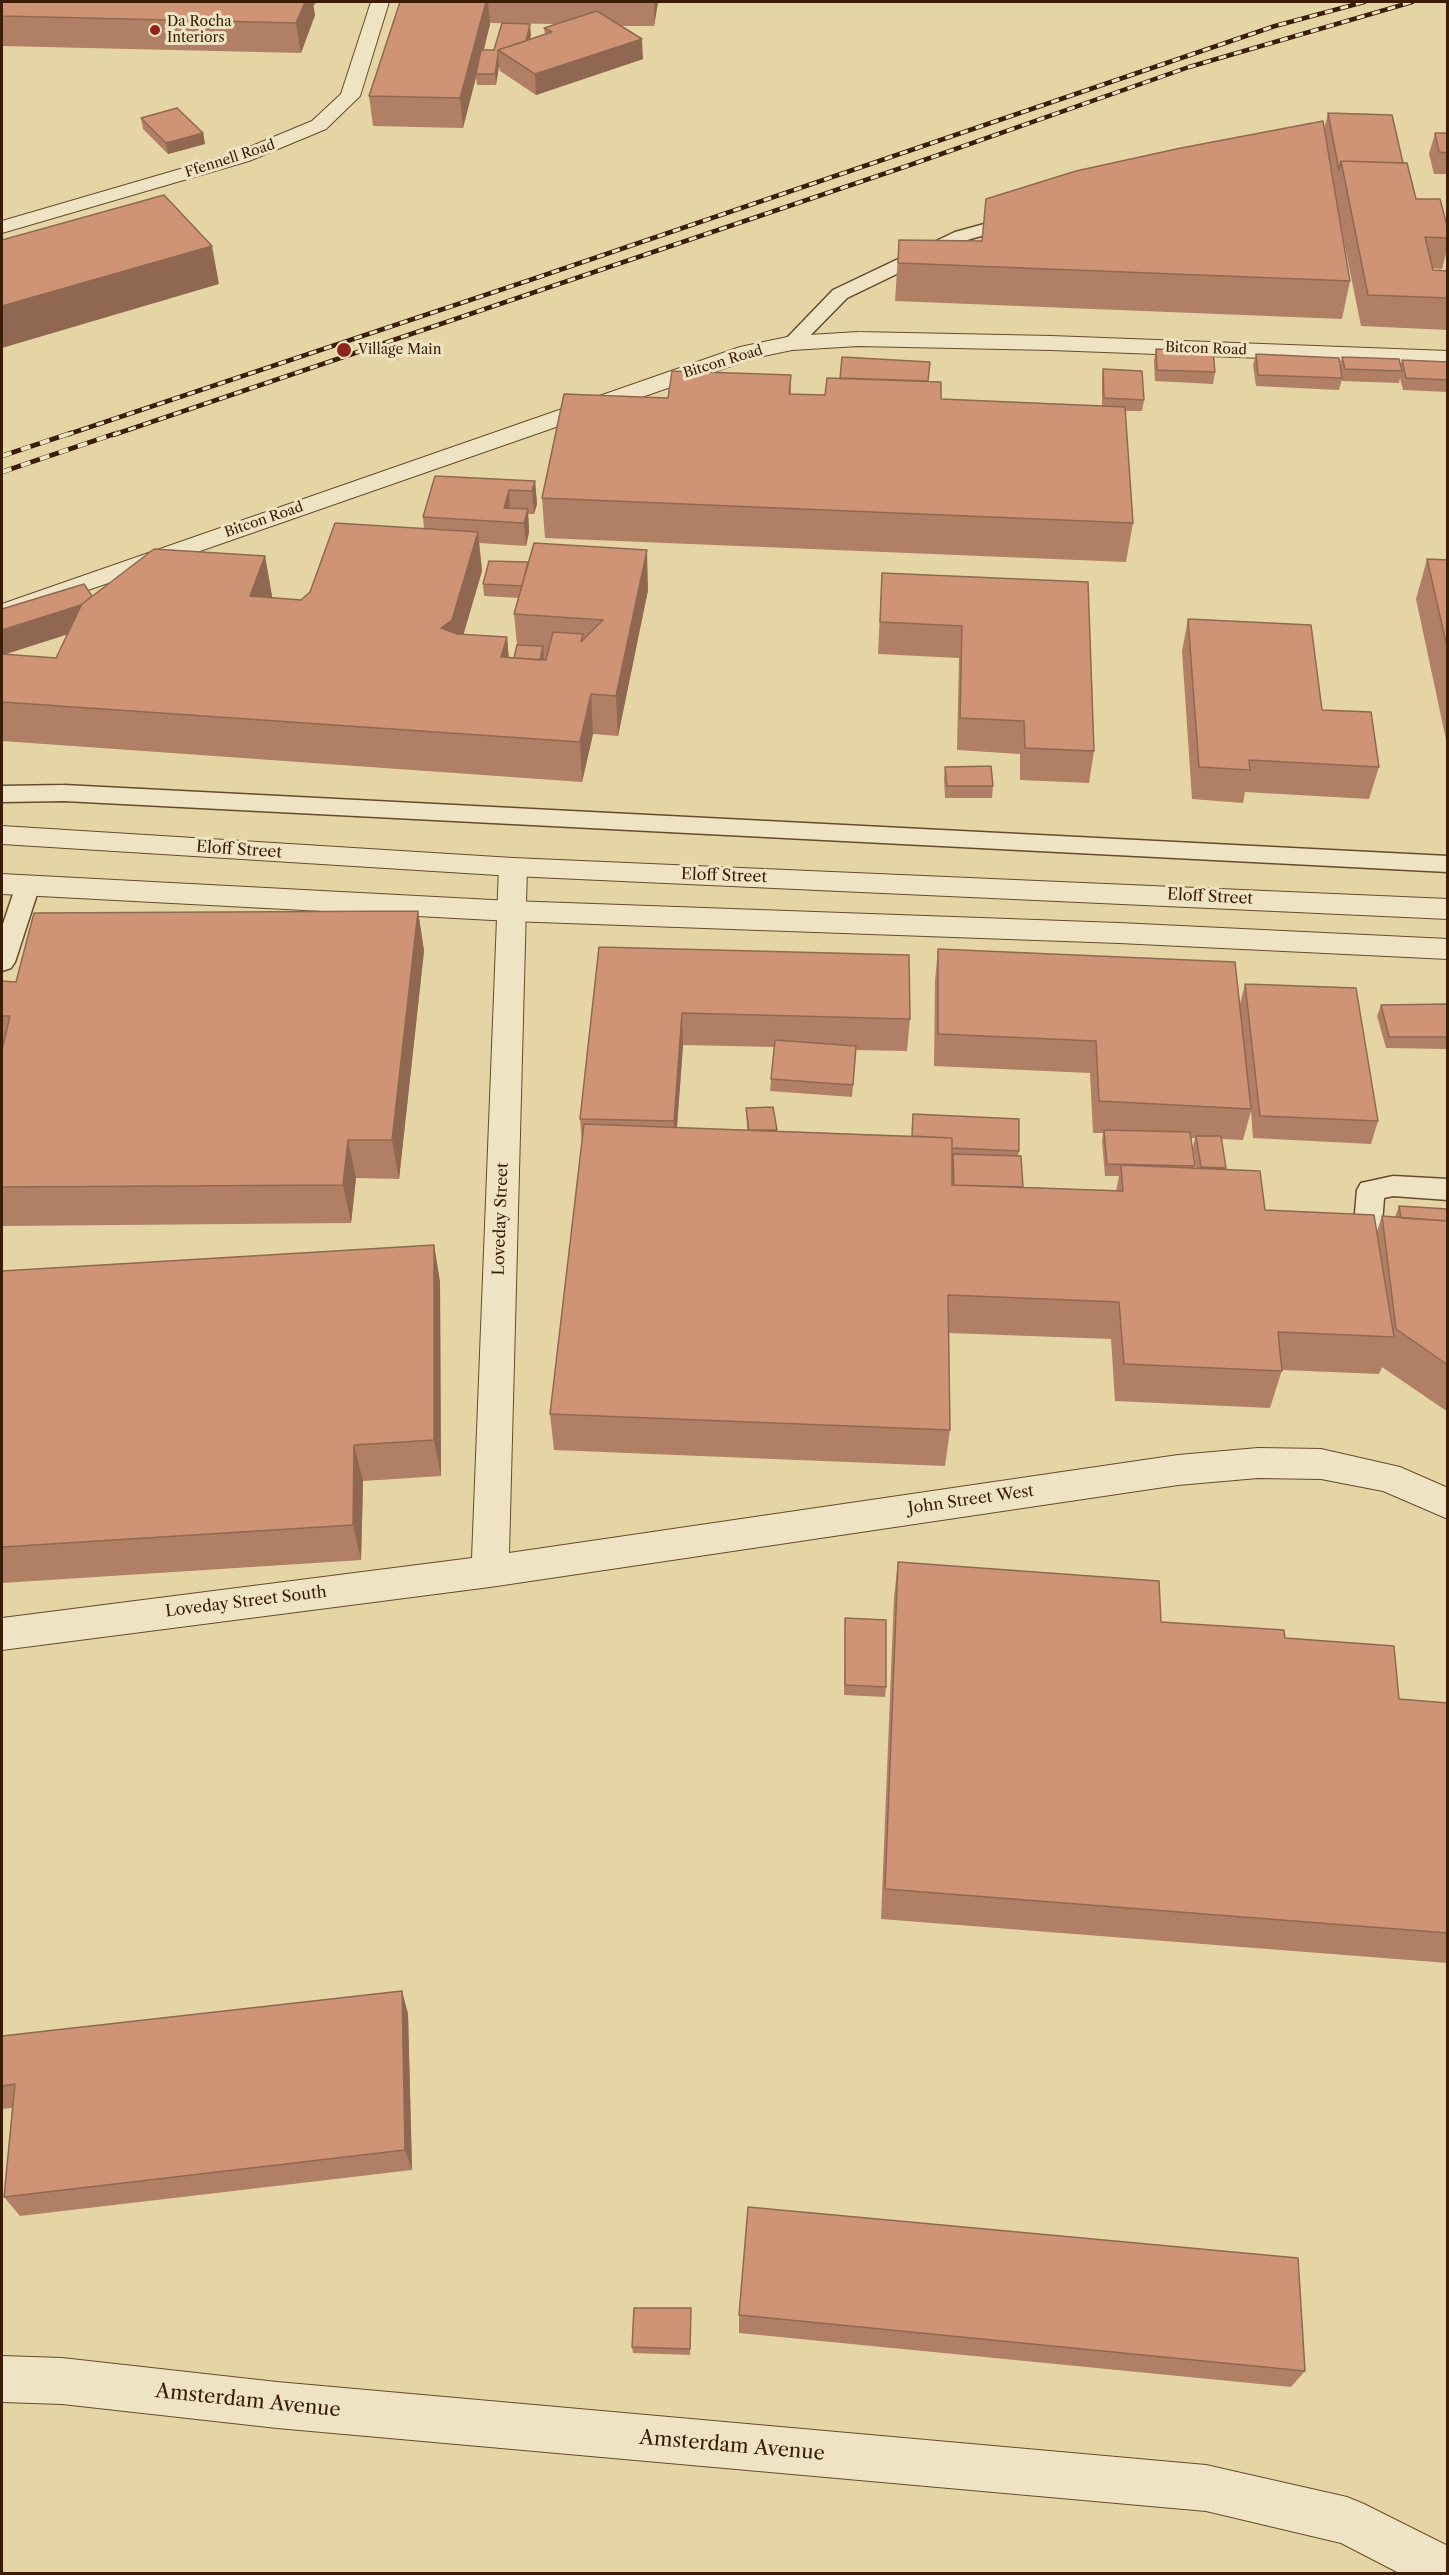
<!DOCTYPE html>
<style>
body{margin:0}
#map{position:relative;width:1449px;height:2575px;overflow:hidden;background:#e5d5a4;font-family:"Libre Caslon Text",serif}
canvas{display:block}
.frame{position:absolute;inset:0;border:3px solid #3a1d04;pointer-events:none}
</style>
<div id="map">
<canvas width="1449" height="2575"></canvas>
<div class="frame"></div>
</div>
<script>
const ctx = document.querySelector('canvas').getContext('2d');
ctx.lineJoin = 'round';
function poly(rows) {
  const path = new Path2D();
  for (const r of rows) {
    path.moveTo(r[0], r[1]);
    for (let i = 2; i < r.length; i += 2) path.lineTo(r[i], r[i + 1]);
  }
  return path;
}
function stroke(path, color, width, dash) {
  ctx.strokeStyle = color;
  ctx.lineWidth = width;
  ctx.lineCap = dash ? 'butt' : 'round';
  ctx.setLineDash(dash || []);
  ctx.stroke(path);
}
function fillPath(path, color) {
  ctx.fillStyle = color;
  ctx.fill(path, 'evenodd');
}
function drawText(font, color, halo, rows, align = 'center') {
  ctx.font = font + ' "Libre Caslon Text",serif';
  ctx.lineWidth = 6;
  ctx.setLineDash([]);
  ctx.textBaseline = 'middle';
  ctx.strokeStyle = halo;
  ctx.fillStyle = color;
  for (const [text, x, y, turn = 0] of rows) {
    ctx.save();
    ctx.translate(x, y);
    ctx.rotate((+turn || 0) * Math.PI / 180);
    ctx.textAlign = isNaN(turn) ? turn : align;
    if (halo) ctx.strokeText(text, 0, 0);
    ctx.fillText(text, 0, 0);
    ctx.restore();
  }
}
const service = poly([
 [1021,214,1027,215,1030,219,1027,223,967,240,847,298,799,347,792,349,785,347,782,343,833,290,955,232,1021,214],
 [64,785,1448,856,1448,872,64,801,2,802,2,786,64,785],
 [28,877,37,879,40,885,15,962,11,968,2,971,2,927,16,885,19,879,28,877],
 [1393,1176,1448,1179,1448,1200,1393,1196,1384,1198,1381,1236,1377,1244,1367,1247,1357,1244,1353,1236,1357,1190,1361,1183,1393,1176]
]);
const minor = poly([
 [371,2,389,2,360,96,326,129,249,161,2,233,2,221,235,153,312,121,341,94,371,2],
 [858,332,1051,336,1448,351,1448,365,1051,350,858,346,792,350,754,358,2,620,2,604,740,347,792,336,858,332],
 [513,858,523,860,527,867,509,1553,1178,1455,1258,1448,1321,1449,1400,1467,1448,1488,1448,1519,1383,1491,1321,1479,1258,1478,1178,1485,490,1587,2,1650,2,1618,472,1558,499,867,503,860,513,858],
 [2,2356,62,2358,277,2382,1206,2465,1347,2497,1364,2504,1448,2546,1448,2574,1401,2574,1341,2543,1206,2511,277,2428,62,2404,2,2402,2,2356]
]);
const tertiary = poly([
 [2,826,513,858,1448,899,1448,919,513,876,2,844,2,826],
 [2,874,511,901,1119,923,1448,939,1448,959,1119,943,511,921,2,894,2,874]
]);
stroke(service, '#654b2c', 3);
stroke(minor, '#654b2c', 2);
stroke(tertiary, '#654b2c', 2);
fillPath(service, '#eee4c4');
fillPath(minor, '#eee4c4');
fillPath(tertiary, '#eee4c4');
const railFar1 = poly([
 [66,435,533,279,1275,26,1364,2],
 [113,435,907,166,1189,67,1412,2]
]);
const rail = poly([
 [2,456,71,433],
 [2,472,117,433]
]);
stroke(railFar1, '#3a1d04', 4.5);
stroke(rail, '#3a1d04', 5);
stroke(railFar1, '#eee4c4', 3, [8]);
stroke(rail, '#eee4c4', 4, [10]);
fillPath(poly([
 [2,2,316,2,315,5,313,5,315,15,301,53,2,46],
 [400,2,658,2,654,26,621,26,643,59,536,95,500,71,499,66,496,85,477,85,476,77,463,128,373,126,369,96],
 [490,23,555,24,544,28,545,35,530,40,531,35,494,50,484,50],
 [1328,113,1403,163,1416,199,1448,229,1448,246,1442,269,1432,268,1433,270,1448,271,1448,330,1361,326,1340,222,1350,281,1342,319,895,301,899,240,982,241,986,199,1324,130],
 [141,118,203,133,205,144,168,154,143,129],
 [1435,133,1448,133,1448,174,1434,174,1429,154],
 [1156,349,1215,372,1213,384,1155,381,1154,361],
 [1256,354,1340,367,1342,357,1401,366,1402,360,1448,362,1448,392,1403,390,1400,378,1399,383,1342,381,1342,379,1339,390,1256,386,1253,365],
 [1103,369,1144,400,1142,411,1125,411,1133,523,1126,562,545,538,542,498,668,398,791,375,791,394,825,395,928,381,941,399,1102,406,1102,381],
 [535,481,537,504,534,514,528,514,529,532,526,546,479,543,482,571,463,635,507,637,509,658,514,658,517,645,514,614,519,598,484,596,483,584,648,590,618,736,593,734,582,782,2,741,2,609,92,596,265,556,272,596,272,598,301,600,424,528,423,517],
 [67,634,56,658,4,655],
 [1427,559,1448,560,1448,749,1416,599],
 [882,573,1088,582,1094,751,1089,783,1020,780,1020,754,957,750,959,658,878,654],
 [1188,619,1322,710,1379,767,1369,799,1245,792,1243,803,1192,799,1182,651],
 [945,767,993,786,992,798,945,798,944,779],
 [418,911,424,951,399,1179,356,1178,351,1223,2,1226,2,981,16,982],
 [599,947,910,1019,907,1051,856,1050,852,1097,770,1091,774,1047,683,1045,677,1128,747,1130,746,1108,773,1107,777,1131,912,1136,913,1114,1019,1151,1018,1156,1023,1187,1116,1191,1119,1176,1105,1176,1102,1141,1103,1133,1093,1133,1090,1073,934,1066,935,981,938,949,1240,1004,1245,984,1378,1121,1371,1144,1253,1138,1251,1111,1243,1140,1221,1139,1226,1168,1226,1169,1265,1210,1377,1231,1382,1216,1395,1217,1399,1206,1448,1209,1448,1412,1382,1367,1379,1374,1282,1370,1270,1408,1115,1401,1111,1339,949,1333,950,1430,945,1466,554,1450,550,1414,582,1143,580,1119],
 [1191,1138,1195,1138,1193,1147,1196,1168,1194,1168],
 [1448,1004,1448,1049,1386,1048,1377,1016,1381,1005],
 [434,1245,440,1282,441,1476,363,1481,361,1560,2,1583,2,1271],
 [898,1562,1161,1622,1285,1638,1399,1699,1448,1703,1448,1963,881,1919,894,1597],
 [845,1618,886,1687,885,1697,844,1695],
 [402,1991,408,2014,412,2170,20,2216,4,2197,12,2108,2,2109,2,2036],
 [691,2315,690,2355,633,2353,632,2347],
 [739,2315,1305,2371,1291,2387,739,2333]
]), '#b17f65');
fillPath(poly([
 [305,2,313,2,315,15,301,53,296,23],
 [486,2,488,2,490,25,477,74,476,74,476,77,463,128,460,98],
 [654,2,658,2,654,26],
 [530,24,531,35,523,62,523,51],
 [642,39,643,59,536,95,535,74],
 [498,55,499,66,496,85,495,74],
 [203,133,205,144,168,154,166,143],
 [212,246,219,284,2,348,2,306],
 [535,481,537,504,534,514,532,491],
 [509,490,510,513,504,508],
 [528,509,529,532,526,546,524,523],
 [478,532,482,571,456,660,441,628],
 [647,550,648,590,618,736,616,696],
 [265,556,272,596,257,636,250,596],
 [95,601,101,624,2,655,2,630],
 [507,637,510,677,501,657],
 [543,646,544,658,536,695,535,683],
 [591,694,593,734,582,782,580,742],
 [418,911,424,951,399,1179,392,1140],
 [682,1013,683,1045,675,1153,674,1121],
 [348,1140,356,1178,351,1223,343,1185],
 [434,1245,440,1282,441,1476,434,1440],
 [354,1445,363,1481,361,1560,353,1525],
 [402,1991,408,2014,412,2170,405,2150]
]), '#906852');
const building = poly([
 [2,2,305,2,296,23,2,16,2,2],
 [400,2,486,2,460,98,369,96,400,2],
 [597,11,642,39,535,74,498,50,552,32,544,28,597,11],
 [502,23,530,24,526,41,498,50,498,55,495,74,476,74,481,50,494,50,502,23],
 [177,108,203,133,166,143,141,118,177,108],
 [1328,113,1392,115,1403,163,1341,161,1339,170,1328,113],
 [1323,121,1350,281,898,263,899,240,982,241,986,199,1076,171,1181,148,1323,121],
 [1435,133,1448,133,1448,153,1439,152,1435,133],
 [1341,161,1407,163,1416,199,1440,199,1448,229,1448,238,1425,237,1433,270,1448,271,1448,298,1368,295,1341,161],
 [164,195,212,246,2,306,2,240,164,195],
 [1156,349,1213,352,1215,372,1157,370,1156,349],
 [1256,354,1339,358,1342,378,1258,375,1256,354],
 [842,357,930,362,928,381,840,378,842,357],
 [1342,357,1399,359,1402,371,1345,369,1342,357],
 [1402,360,1448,362,1448,380,1406,378,1402,360],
 [1103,369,1142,371,1144,400,1104,398,1103,369],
 [672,371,791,375,789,394,825,395,827,378,941,382,941,399,1125,407,1133,523,542,498,564,394,668,398,672,371],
 [435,476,535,481,532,491,509,490,504,508,528,509,524,523,423,517,435,476],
 [335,523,478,532,452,620,441,628,457,634,507,637,501,657,546,660,553,632,583,634,581,642,603,620,514,614,534,543,647,550,616,696,591,694,580,742,2,702,2,654,56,658,82,604,154,549,265,556,250,596,301,600,310,592,335,523],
 [1427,559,1448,560,1448,651,1427,559],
 [489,561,528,562,522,586,483,584,489,561],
 [882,573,1088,582,1094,751,1025,748,1024,721,960,718,962,626,880,622,882,573],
 [84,584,92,596,81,605,2,630,2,609,84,584],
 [1188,619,1311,625,1322,710,1371,712,1379,767,1249,760,1250,770,1199,767,1188,619],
 [517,645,543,646,540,660,514,658,517,645],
 [991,766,993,786,947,786,945,767,991,766],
 [418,911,392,1140,348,1140,343,1185,2,1187,2,1050,10,1016,2,1016,2,981,16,982,34,913,418,911],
 [599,947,909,955,910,1019,682,1013,674,1121,580,1119,599,947],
 [938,949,1235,962,1251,1109,1099,1101,1096,1041,938,1034,938,949],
 [1245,984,1356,988,1378,1121,1260,1116,1245,984],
 [1448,1004,1448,1037,1389,1037,1381,1005,1448,1004],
 [775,1040,856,1046,853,1085,771,1079,775,1040],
 [773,1107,777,1130,749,1130,746,1108,773,1107],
 [913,1114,1019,1119,1019,1151,952,1148,952,1138,912,1136,913,1114],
 [584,1124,952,1138,952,1185,1123,1191,1121,1165,1260,1171,1265,1210,1374,1215,1394,1337,1278,1332,1282,1371,1124,1364,1119,1302,948,1295,950,1430,550,1414,584,1124],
 [1104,1130,1190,1132,1195,1166,1107,1164,1104,1130],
 [1196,1136,1221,1136,1226,1168,1201,1167,1196,1136],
 [953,1154,1021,1156,1023,1187,954,1185,953,1154],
 [1399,1206,1448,1209,1448,1221,1401,1218,1399,1206],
 [1382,1216,1448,1221,1448,1365,1396,1329,1382,1216],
 [434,1245,434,1440,354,1445,353,1525,2,1547,2,1271,434,1245],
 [898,1562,1159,1581,1161,1622,1284,1630,1285,1638,1394,1646,1399,1699,1448,1703,1448,1933,885,1889,898,1562],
 [845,1618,886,1620,886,1687,845,1685,845,1618],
 [402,1991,405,2150,4,2197,15,2084,2,2086,2,2036,402,1991],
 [748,2207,1298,2258,1305,2371,739,2315,748,2207],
 [634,2308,691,2308,690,2349,632,2347,634,2308]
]);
fillPath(building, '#ce9475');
stroke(building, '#906852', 1.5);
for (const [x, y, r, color] of [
 [155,30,6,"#8f2418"],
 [344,350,8,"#8f2418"]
]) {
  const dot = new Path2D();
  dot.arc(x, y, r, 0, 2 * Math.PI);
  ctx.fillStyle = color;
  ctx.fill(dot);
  stroke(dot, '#eee4c4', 2);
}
drawText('14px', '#3a1d04', '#eee4c4', [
 ["Da Rocha",167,22],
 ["Interiors",167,38],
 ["Village Main",358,350]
], 'left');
drawText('14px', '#3a1d04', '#eee4c4', [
 ["Ffennell Road",230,159,-18],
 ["Bitcon Road",1206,349,2],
 ["Bitcon Road",723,362,-17],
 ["Bitcon Road",264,520,-19]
]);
drawText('16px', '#3a1d04', '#eee4c4', [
 ["Eloff Street",239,850,4],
 ["Eloff Street",724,876,2],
 ["Eloff Street",1210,897,3],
 ["Loveday Street",501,1219,-88],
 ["John Street West",971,1500,-8],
 ["Loveday Street South",246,1602,-7]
]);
drawText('20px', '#3a1d04', '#eee4c4', [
 ["Amsterdam Avenue",248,2401,6],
 ["Amsterdam Avenue",732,2446,5]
]);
</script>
